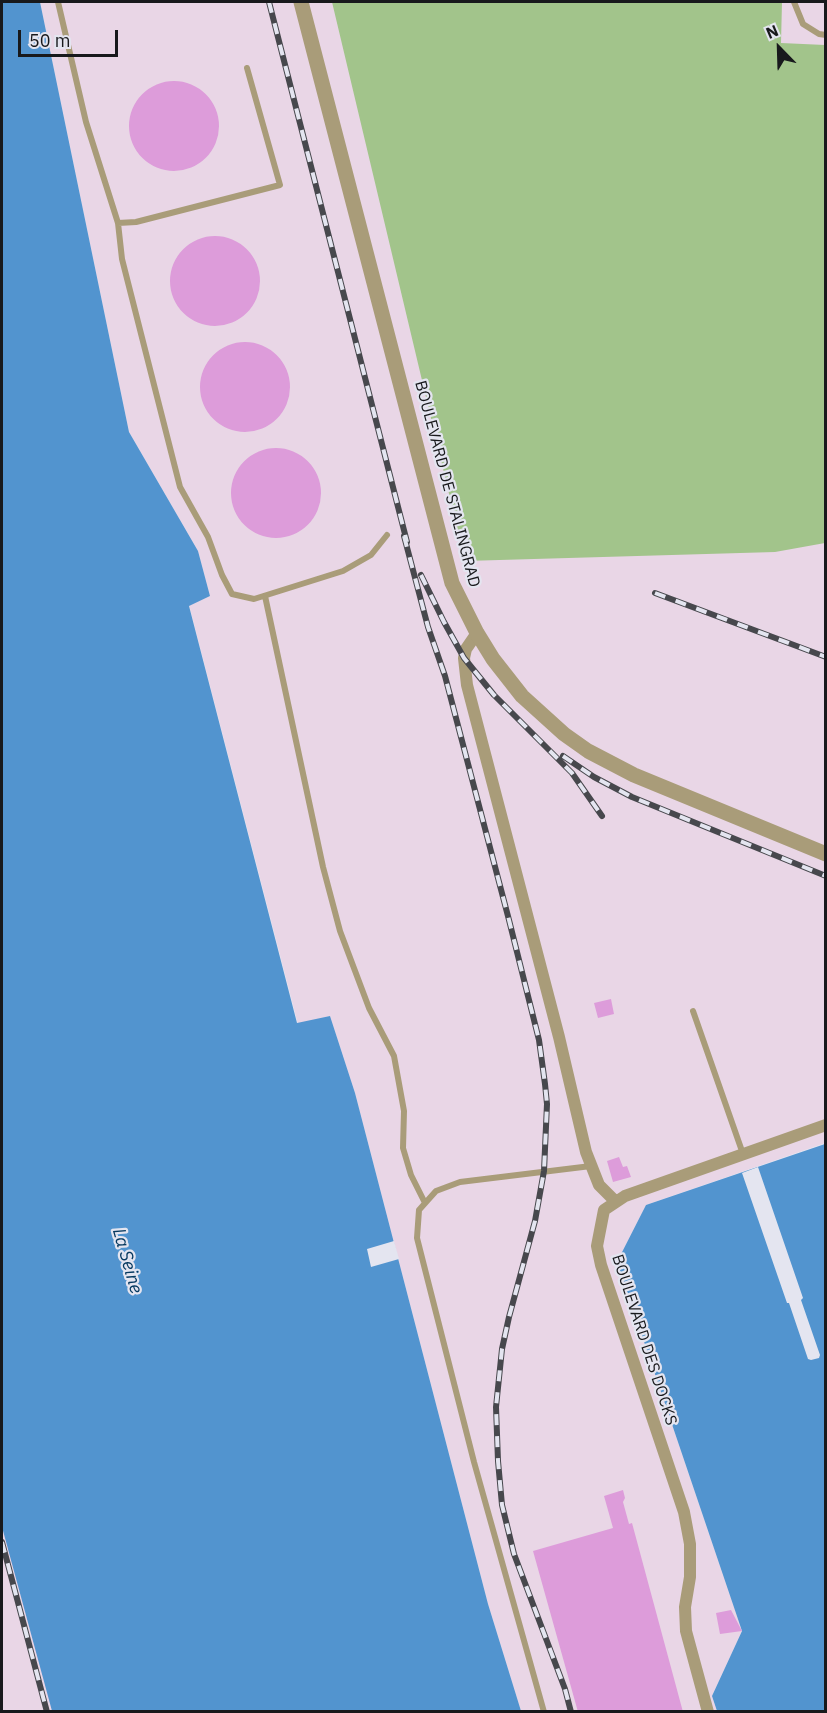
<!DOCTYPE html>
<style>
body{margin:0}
#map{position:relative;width:827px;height:1713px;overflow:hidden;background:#e4e5f0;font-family:"IBM Plex Sans",sans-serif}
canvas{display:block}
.frame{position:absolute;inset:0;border:3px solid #18191c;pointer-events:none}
.north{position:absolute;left:749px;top:18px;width:60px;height:60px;-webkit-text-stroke:4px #e4e5f0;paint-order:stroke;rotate:337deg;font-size:16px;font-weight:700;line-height:24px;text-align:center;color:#18191c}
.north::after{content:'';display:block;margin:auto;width:21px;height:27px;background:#18191c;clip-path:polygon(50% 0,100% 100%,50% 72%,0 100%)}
.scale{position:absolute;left:18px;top:30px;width:100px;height:27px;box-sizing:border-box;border:3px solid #18191c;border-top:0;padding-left:8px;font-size:18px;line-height:21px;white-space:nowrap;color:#18191c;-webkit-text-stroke:4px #e4e5f0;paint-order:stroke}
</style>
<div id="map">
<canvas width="827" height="1713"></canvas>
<div class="frame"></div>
<div class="north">N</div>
<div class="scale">50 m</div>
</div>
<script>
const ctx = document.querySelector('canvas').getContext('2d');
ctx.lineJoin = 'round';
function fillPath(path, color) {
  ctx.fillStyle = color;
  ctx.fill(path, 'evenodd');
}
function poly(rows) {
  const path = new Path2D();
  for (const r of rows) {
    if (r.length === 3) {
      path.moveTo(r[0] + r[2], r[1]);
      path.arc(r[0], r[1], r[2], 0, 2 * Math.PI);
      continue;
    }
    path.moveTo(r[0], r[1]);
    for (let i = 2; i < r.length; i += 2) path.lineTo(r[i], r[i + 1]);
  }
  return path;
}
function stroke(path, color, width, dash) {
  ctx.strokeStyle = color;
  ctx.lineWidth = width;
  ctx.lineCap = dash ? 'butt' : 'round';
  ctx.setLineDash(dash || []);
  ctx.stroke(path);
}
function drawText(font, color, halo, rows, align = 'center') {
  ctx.font = font + ' "IBM Plex Sans",sans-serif';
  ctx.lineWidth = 4.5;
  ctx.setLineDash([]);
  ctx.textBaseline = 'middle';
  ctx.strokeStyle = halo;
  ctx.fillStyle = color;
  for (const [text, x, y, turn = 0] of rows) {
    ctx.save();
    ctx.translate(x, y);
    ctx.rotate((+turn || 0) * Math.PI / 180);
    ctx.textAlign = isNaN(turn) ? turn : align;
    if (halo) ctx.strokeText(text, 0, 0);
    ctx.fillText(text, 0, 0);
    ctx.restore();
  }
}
fillPath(poly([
 [40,2,825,2,825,1143,646,1205,617,1262,742,1631,712,1696,717,1711,521,1711,488,1604,355,1093,330,1016,298,1024,189,605,210,596,198,551,129,432],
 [2,1326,100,1711,2,1711]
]), '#e9d6e6');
fillPath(poly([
 [332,2,782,2,781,43,825,45,825,543,775,552,465,561]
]), '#a2c48b');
fillPath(poly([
 [2,2,40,2,129,432,198,551,210,596,189,606,297,1023,330,1016,355,1093,488,1604,521,1711,52,1711,2,1527],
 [825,1144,825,1711,717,1711,712,1696,742,1631,617,1262,646,1205]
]), '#5294cf');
fillPath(poly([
 [758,1167,803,1298,801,1300,820,1355,819,1358,811,1360,808,1359,789,1303,787,1303,742,1173],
 [394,1241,399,1259,371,1267,367,1249]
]), '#e4e5f0');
fillPath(poly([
 [174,126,45],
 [215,281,45],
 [245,387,45],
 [276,493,45],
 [611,999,614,1014,598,1018,594,1003],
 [619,1157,623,1167,627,1166,631,1177,613,1182,607,1161],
 [623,1490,625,1498,623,1502,629,1524,632,1523,683,1712,578,1712,533,1551,613,1528,604,1496],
 [731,1610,742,1631,720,1634,716,1613]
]), '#dd9cda');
stroke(poly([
 [58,2,86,122,118,223,136,222,280,185,247,68],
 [794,2,803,24,819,34,826,35],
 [118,223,122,259,180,487,208,537,222,575,232,594,254,599,343,571,371,555,387,535],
 [265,596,323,867,340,931,369,1008,394,1056,404,1111,403,1148,411,1175,425,1203],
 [693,1011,743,1154],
 [544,1712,474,1462,417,1238,419,1210,436,1191,460,1182,591,1166]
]), '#a99c79', 6);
stroke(poly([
 [477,633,466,649,464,658,467,685,559,1037,586,1152,599,1185,616,1202],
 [708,1712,686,1631,685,1607,690,1577,690,1544,684,1512,601,1265,597,1246,604,1210,625,1196,826,1125]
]), '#a99c79', 12);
stroke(poly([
 [301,2,452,583,477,633,493,659,522,696,564,734,588,751,634,775,826,854]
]), '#a99c79', 15);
const rail = poly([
 [269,2,407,542],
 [404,536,428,627,445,676,509,920,539,1040,545,1084,547,1104,544,1171,535,1221,509,1317,502,1349,496,1407,498,1461,502,1505,514,1554,565,1689,571,1712],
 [421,575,444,622,464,658,494,695,572,773,602,816],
 [655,593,826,657],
 [563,756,594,777,632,797,826,876],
 [2,1542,47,1712]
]);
stroke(rail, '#47484d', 6);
stroke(rail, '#e4e5f0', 4, [11]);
drawText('16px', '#18191c', '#e4e5f0', [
 ["BOULEVARD DE STALINGRAD",447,484,75],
 ["BOULEVARD DES DOCKS",644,1340,72]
]);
drawText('italic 18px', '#063960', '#e4e5f0', [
 ["La Seine",127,1261,74]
]);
</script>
